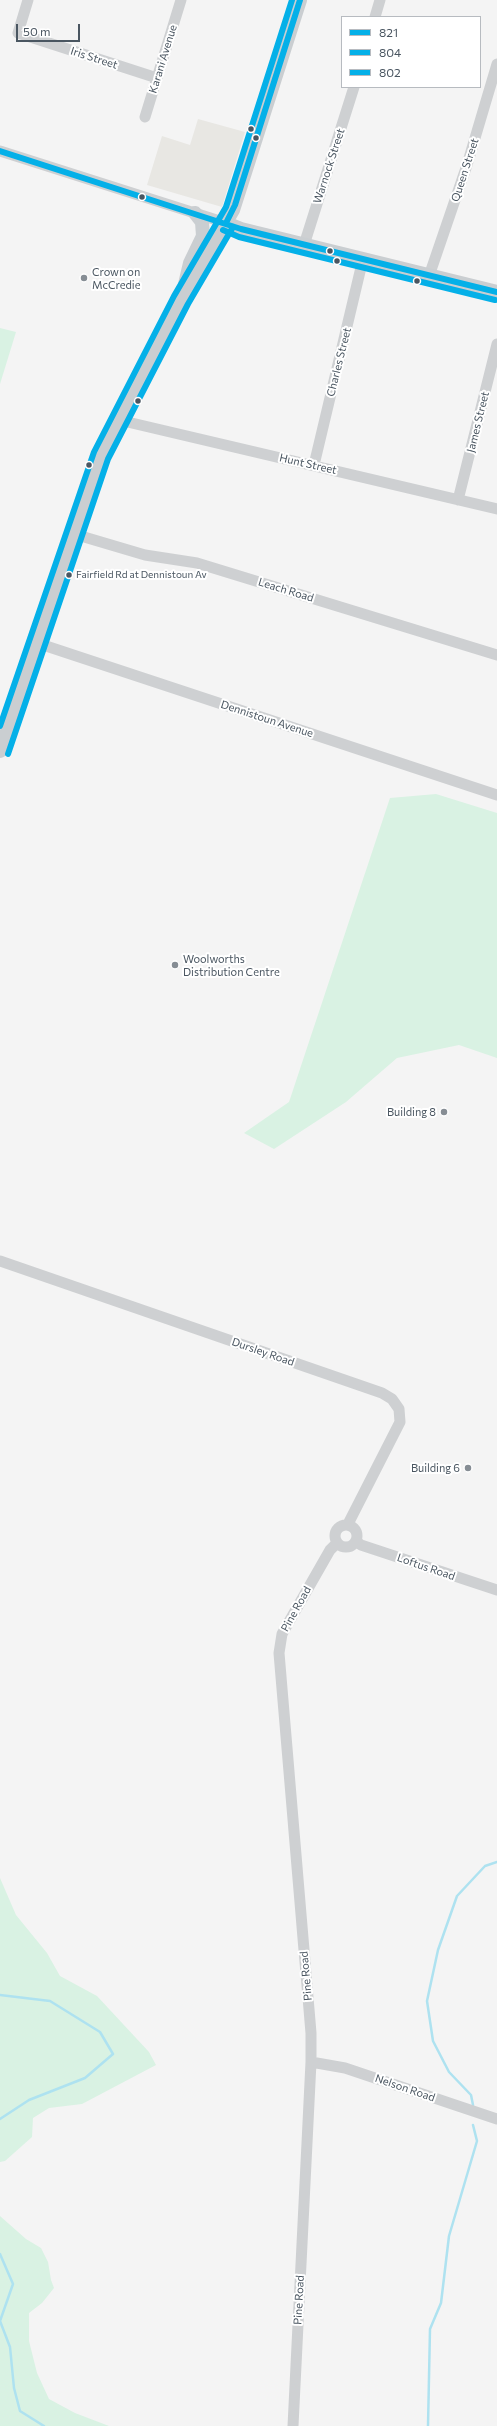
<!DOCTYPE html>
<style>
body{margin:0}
#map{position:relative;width:497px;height:2426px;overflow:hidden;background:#f4f4f4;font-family:Commissioner,sans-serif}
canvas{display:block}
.legend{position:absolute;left:341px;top:16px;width:140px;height:72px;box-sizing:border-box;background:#fff;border:1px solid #b7bbc0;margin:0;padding:5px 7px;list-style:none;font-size:12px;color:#4a5661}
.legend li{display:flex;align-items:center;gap:8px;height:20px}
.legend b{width:20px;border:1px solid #b7bbc0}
.scale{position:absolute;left:16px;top:24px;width:64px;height:18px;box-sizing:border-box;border:2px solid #4a5661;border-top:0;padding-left:5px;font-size:12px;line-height:14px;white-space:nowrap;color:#4a5661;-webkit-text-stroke:3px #fff;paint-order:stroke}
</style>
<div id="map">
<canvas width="497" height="2426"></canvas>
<ul class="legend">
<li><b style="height:5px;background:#04b0e8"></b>821</li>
<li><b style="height:5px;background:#04b0e8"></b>804</li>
<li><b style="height:5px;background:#04b0e8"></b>802</li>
</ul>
<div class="scale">50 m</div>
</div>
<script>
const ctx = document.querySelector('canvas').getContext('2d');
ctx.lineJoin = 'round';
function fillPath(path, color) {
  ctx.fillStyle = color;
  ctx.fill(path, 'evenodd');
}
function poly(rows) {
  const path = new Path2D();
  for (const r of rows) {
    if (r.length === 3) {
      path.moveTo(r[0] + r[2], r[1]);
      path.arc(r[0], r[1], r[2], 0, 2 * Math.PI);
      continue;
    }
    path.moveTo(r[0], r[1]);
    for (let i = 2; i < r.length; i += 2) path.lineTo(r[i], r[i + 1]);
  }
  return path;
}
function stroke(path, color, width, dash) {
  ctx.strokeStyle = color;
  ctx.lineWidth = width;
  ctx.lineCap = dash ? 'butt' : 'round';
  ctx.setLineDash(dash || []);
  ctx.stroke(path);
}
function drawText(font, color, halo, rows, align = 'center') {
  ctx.font = font + ' Commissioner,sans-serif';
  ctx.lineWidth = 4;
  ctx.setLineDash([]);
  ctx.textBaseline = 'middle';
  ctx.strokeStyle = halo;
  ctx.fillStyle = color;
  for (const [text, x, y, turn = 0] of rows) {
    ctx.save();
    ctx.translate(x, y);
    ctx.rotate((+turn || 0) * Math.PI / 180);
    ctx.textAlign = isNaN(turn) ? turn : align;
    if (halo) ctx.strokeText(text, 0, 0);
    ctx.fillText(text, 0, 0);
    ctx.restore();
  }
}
fillPath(poly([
 [198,119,245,132,222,207,147,185,162,136,190,145]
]), '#e8e7e3');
fillPath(poly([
 [0,328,16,332,0,384],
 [436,794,497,813,497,1058,459,1045,397,1058,346,1102,274,1149,244,1133,289,1102,390,798],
 [0,1878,16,1915,47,1953,60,1976,97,1996,149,2052,156,2065,82,2104,49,2108,33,2118,32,2137,5,2161,0,2162],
 [0,2216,26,2239,41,2248,48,2262,51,2280,54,2288,42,2303,29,2313,29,2341,37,2373,49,2399,75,2413,109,2426,0,2426]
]), '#d9f2e3');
stroke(poly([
 [0,1995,50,2001,100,2032,113,2054,85,2078,29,2100,0,2119],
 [473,2105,471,2095,449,2072,433,2041,427,2001,438,1950,457,1896,485,1866,497,1862],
 [0,2254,13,2284,0,2321,10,2347,14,2388,20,2411,44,2426],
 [428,2426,430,2329,441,2303,449,2236,477,2141,473,2125]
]), '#aee2f0', 2.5);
stroke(poly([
 [28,0,18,33,157,78],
 [375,17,380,0],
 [145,117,181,0],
 [0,151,226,223],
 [304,245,354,87],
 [429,276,467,165,497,64],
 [119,420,497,509],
 [314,465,363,259],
 [458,500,497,344],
 [74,534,145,555,197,563,497,655],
 [37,643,497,795],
 [0,1261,382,1393,392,1399,399,1409,400,1422,348,1524],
 [346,1536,11],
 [356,1541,361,1545,497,1590],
 [311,2062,345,2068,497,2119],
 [293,2426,311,2062,311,2033,279,1653,282,1634,330,1550,337,1543]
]), '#ced0d2', 11);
stroke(poly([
 [226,223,241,229,497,292],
 [185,284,190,263,203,236,202,222,195,213],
 [0,751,101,456,181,300,233,210,300,0]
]), '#caced1', 14);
stroke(poly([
 [0,151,241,229,497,292],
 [226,223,235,205,300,0]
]), '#04b0e8', 6);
stroke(poly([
 [223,230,239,237,495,300],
 [8,754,108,459,188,304,233,227]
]), '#04b0e8', 6);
stroke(poly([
 [0,726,94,452,174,296,226,207,292,0]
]), '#04b0e8', 6);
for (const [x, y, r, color] of [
 [251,129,3.5,"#4a5661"],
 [256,138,3.5,"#4a5661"],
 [142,197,3.5,"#4a5661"],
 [330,251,3.5,"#4a5661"],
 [337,261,3.5,"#4a5661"],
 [84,278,4,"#868d94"],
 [417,281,3.5,"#4a5661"],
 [138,401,3.5,"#4a5661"],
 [89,465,3.5,"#4a5661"],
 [69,575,3.5,"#4a5661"],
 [175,965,4,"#868d94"],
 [444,1112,4,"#868d94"],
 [468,1468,4,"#868d94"]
]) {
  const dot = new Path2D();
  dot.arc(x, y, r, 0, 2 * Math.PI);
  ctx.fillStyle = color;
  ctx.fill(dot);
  stroke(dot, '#fff', 1.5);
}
drawText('10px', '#4a5661', '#fff', [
 ["Fairfield Rd at Dennistoun Av",76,575]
], 'left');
drawText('11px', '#4a5661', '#fff', [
 ["Iris Street",94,58,18],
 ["Karani Avenue",163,59,-73],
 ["Warnock Street",329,166,-72],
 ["Queen Street",465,170,-72],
 ["Charles Street",339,362,-76],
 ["James Street",478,422,-76],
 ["Hunt Street",308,464,13],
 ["Leach Road",286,590,17],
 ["Dennistoun Avenue",267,719,18],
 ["Dursley Road",263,1352,19],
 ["Loftus Road",426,1567,19],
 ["Pine Road",296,1609,-61],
 ["Pine Road",306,1976,-95],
 ["Nelson Road",405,2088,19],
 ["Pine Road",299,2300,-87]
]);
drawText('11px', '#4a5661', '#fff', [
 ["Crown on",92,272],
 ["McCredie",92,285],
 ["Woolworths",183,959],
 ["Distribution Centre",183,972],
 ["Building 8",436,1112,"right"],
 ["Building 6",460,1468,"right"]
], 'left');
</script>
